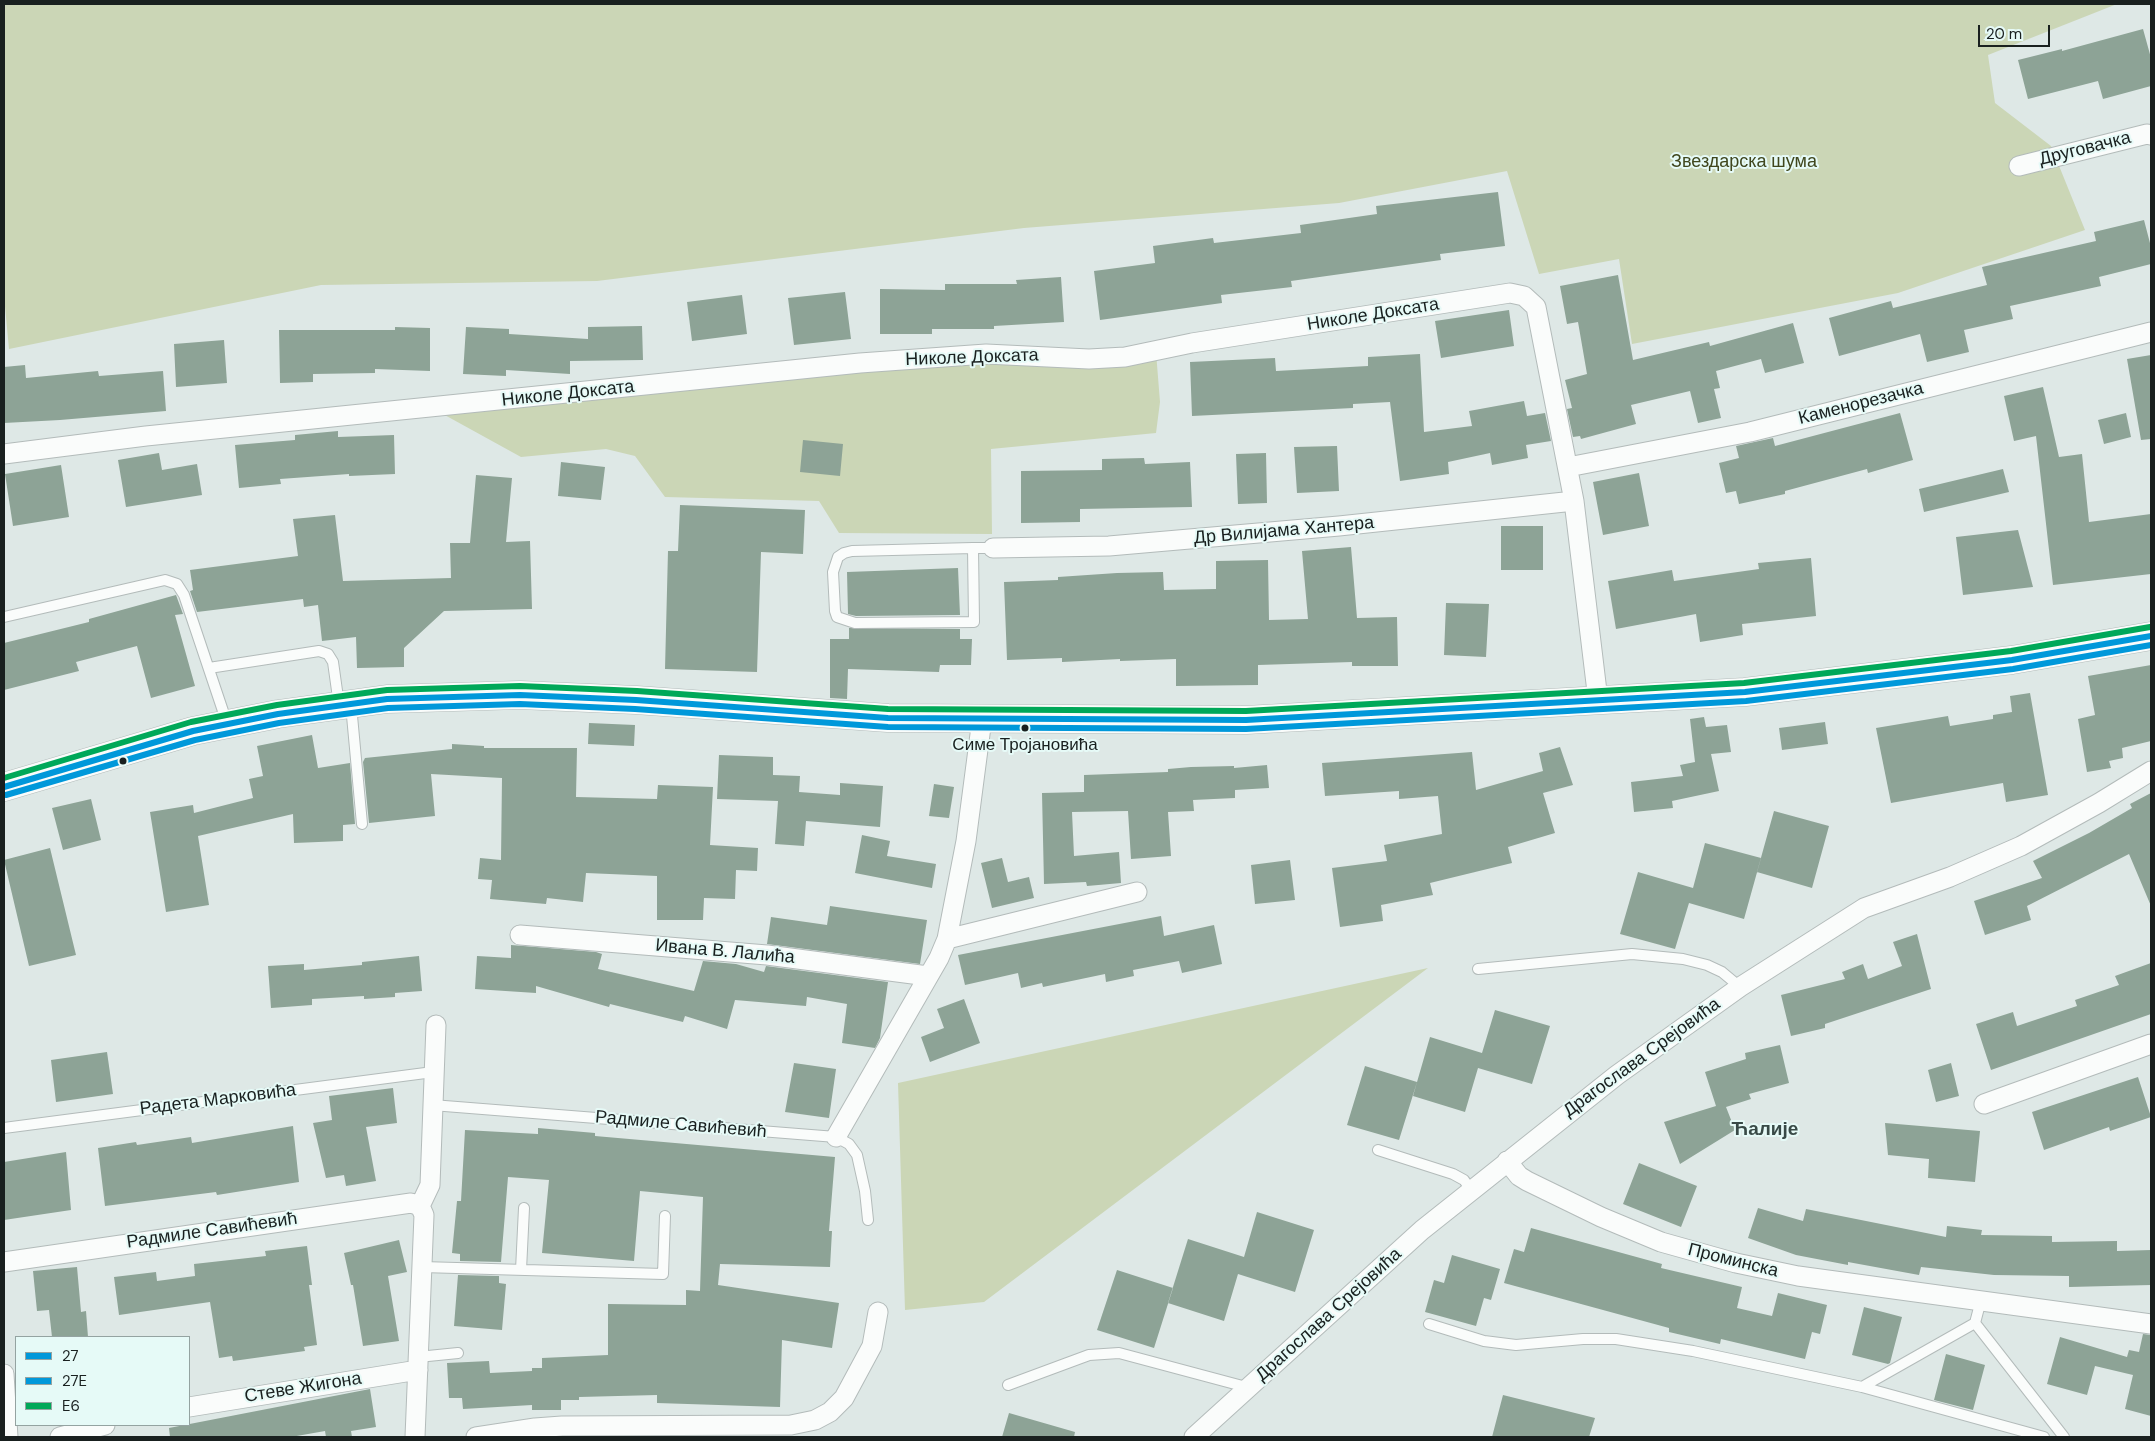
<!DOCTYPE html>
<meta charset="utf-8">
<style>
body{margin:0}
#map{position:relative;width:2155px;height:1441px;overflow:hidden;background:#dee8e6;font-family:"DM Sans",sans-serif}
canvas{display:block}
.frame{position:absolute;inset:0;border:5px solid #19201f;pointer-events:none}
.legend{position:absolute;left:15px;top:1336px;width:175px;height:90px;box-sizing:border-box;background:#e6faf7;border:1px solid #94a3a1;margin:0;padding:6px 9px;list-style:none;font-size:15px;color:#19201f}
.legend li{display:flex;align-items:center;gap:10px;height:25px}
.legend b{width:25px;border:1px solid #94a3a1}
.scale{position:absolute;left:1978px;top:25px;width:72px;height:22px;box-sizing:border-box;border:2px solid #19201f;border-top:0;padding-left:6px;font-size:15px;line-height:18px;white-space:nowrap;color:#19201f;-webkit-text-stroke:4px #e6faf7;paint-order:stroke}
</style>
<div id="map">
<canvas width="2155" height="1441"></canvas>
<div class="frame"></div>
<ul class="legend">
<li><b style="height:6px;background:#0098da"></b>27</li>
<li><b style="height:6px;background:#0098da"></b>27E</li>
<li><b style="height:6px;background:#00a859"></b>E6</li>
</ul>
<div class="scale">20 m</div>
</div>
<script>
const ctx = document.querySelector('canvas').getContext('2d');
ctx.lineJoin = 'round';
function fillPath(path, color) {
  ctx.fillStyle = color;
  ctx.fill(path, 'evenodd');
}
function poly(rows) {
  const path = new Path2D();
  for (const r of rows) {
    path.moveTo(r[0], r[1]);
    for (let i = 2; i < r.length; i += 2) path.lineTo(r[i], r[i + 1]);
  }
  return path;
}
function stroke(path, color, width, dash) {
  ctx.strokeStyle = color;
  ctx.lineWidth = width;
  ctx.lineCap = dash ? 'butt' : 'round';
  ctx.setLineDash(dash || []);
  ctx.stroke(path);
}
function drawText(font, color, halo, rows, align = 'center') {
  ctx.font = font + ' "DM Sans",sans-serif';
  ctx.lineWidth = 4;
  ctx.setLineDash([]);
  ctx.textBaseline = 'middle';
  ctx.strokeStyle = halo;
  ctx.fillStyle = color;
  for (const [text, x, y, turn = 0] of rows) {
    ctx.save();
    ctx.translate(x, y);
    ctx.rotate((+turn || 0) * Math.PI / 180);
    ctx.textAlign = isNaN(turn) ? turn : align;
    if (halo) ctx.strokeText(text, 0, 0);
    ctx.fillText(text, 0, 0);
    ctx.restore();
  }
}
fillPath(poly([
 [4,4,2117,4,1988,55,1995,103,2051,146,2085,230,1898,293,1632,344,1619,259,1539,274,1507,171,1339,203,1024,228,597,281,321,285,9,349,4,296],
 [1156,352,1160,402,1156,433,991,449,992,534,839,533,819,501,665,497,635,456,606,449,521,457,432,408,860,363],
 [1428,968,984,1302,905,1310,898,1083]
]), '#cbd6b6');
fillPath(poly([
 [2143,29,2151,58,2151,86,2103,99,2098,81,2028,99,2018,60,2062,49,2062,51],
 [1498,192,1505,246,1440,254,1441,260,1291,281,1292,287,1221,295,1222,303,1100,320,1094,271,1155,263,1153,246,1213,238,1214,243,1301,233,1300,225,1377,214,1376,206],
 [2144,220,2151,247,2151,264,2099,277,2101,286,2010,306,2013,319,1964,330,1969,352,1927,362,1920,334,1839,356,1829,318,1891,301,1893,308,1987,285,1982,267,2096,241,2094,232],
 [1618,275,1633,360,1709,342,1710,346,1793,323,1804,363,1765,373,1761,359,1716,371,1720,388,1714,389,1721,418,1698,423,1690,391,1631,405,1636,424,1581,439,1580,436,1573,437,1567,409,1572,408,1565,380,1587,374,1578,322,1567,324,1560,286],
 [1061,277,1064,322,994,326,994,329,932,329,932,334,880,334,880,289,945,290,945,284,1017,284,1016,280],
 [845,292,851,339,794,345,788,298],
 [742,295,747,334,692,341,687,302],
 [1509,310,1514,346,1441,358,1435,321],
 [642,326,643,360,570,361,570,374,506,370,506,376,463,374,466,327,509,329,509,334,588,339,588,327],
 [395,327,430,328,430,371,375,369,375,373,313,374,313,382,280,383,279,330,395,330],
 [224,340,227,383,176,387,174,344],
 [1420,354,1424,432,1472,426,1469,411,1524,401,1527,416,1545,413,1551,441,1526,445,1528,458,1492,465,1490,453,1448,462,1449,474,1400,481,1390,402,1353,404,1353,408,1192,416,1190,362,1275,358,1276,371,1368,366,1368,357],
 [2151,355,2151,439,2141,440,2127,359],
 [25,365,26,378,98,371,99,376,163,371,166,411,60,420,4,423,4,367],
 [2043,387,2059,457,2082,454,2089,522,2151,514,2151,574,2053,585,2036,436,2014,441,2004,396],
 [1900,413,1913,460,1868,473,1867,469,1785,491,1785,494,1739,504,1736,491,1726,493,1719,463,1739,458,1736,446,1773,438,1775,446],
 [2126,413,2131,437,2104,444,2098,420],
 [338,431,338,437,394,435,395,474,349,476,349,474,280,479,281,484,239,488,235,445,295,440,295,435],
 [803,440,843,444,840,476,800,472],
 [1337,446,1339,491,1297,493,1294,447],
 [159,453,162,470,197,464,202,495,126,507,118,460],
 [1266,453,1267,503,1238,504,1236,454],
 [1144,458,1145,464,1190,462,1192,507,1080,509,1080,522,1021,523,1021,471,1102,470,1102,459],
 [561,462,605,467,601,500,558,496],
 [61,465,69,517,13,526,5,474],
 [2003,469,2009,492,1924,512,1919,489],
 [1639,473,1649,526,1603,535,1593,482],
 [476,475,512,478,506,542,530,541,532,609,444,611,404,648,404,667,357,668,356,637,322,641,318,605,304,607,303,599,197,612,190,591,193,590,190,570,298,556,293,519,335,515,343,581,451,578,450,543,470,543],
 [680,505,805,510,803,554,761,552,757,672,665,669,668,551,678,551],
 [1501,526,1543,526,1543,570,1501,570],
 [2018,530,2033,587,1963,595,1956,537],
 [1351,547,1357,618,1397,617,1398,666,1352,666,1352,662,1258,665,1258,685,1176,686,1176,659,1120,661,1120,659,1062,662,1062,658,1007,660,1004,582,1058,580,1058,577,1117,573,1163,572,1164,590,1216,589,1216,561,1268,560,1269,620,1308,619,1302,551],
 [1811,558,1816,616,1742,624,1743,635,1700,642,1696,614,1616,629,1608,581,1672,570,1674,581,1759,569,1758,563],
 [958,568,960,615,856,616,848,614,847,572],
 [176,595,183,614,175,615,195,686,151,698,137,646,76,662,79,671,4,690,4,643,89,622,89,619],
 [1446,603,1489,604,1486,657,1444,655],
 [849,628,960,629,960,639,972,639,971,665,940,665,939,672,848,669,847,699,830,698,830,639,849,639],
 [2151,665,2151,741,2122,748,2123,758,2109,761,2111,768,2087,772,2078,719,2095,715,2088,676],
 [2030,693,2048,795,2006,802,2003,783,1891,803,1876,728,1948,716,1950,726,1993,719,1993,715,2012,712,2010,696],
 [1704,717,1706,727,1727,725,1731,752,1711,754,1719,791,1672,801,1673,808,1634,812,1631,782,1683,776,1680,765,1695,762,1690,719],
 [1825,722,1828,744,1782,750,1779,728],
 [589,723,635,725,634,746,588,744],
 [312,735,318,768,350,763,355,824,343,825,343,841,294,843,293,814,198,836,209,905,166,912,150,812,193,805,194,813,253,798,249,779,263,776,257,746],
 [452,744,484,746,484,748,577,748,576,797,657,799,658,785,713,787,710,845,758,848,757,871,736,870,735,899,704,898,703,920,657,920,657,876,586,873,583,902,547,898,546,904,490,899,492,880,478,879,480,858,501,860,502,778,431,774,435,816,369,823,363,762,365,758,452,749],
 [1560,747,1573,785,1543,793,1555,833,1508,847,1512,863,1430,883,1433,895,1381,905,1383,921,1340,927,1332,868,1387,861,1384,845,1442,834,1438,796,1399,799,1399,791,1325,796,1322,763,1472,752,1476,790,1543,771,1539,753],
 [719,755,773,757,773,775,800,776,799,792,840,795,840,783,883,786,880,827,806,821,804,846,775,844,778,801,717,799],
 [1267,765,1269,788,1235,790,1235,798,1193,800,1194,811,1168,812,1171,856,1131,859,1128,811,1072,812,1074,856,1119,852,1121,883,1087,886,1086,882,1044,884,1042,793,1084,792,1084,775,1168,772,1168,769,1191,767,1234,766,1234,768],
 [934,784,954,787,949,818,929,816],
 [2151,793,2151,906,2129,854,2027,906,2031,920,1985,935,1974,901,2042,878,2033,861,2089,833,2132,808,2130,804],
 [91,799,101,840,63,850,52,808],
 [1774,811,1829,826,1812,888,1757,872],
 [862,835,890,841,887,856,936,864,932,888,855,873],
 [1705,843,1761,858,1744,919,1689,903,1675,949,1620,934,1638,872,1693,888],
 [50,848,76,955,29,966,4,860],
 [1002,858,1008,882,1029,877,1034,898,992,908,981,863],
 [1290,860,1295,900,1255,904,1251,865],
 [830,906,927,920,920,964,767,944,771,917,827,925],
 [1161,916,1164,936,1214,925,1222,964,1182,973,1179,961,1133,970,1134,976,1106,982,1105,974,1043,987,1042,983,1021,988,1018,973,965,985,958,955],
 [1917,934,1931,989,1825,1024,1825,1028,1791,1036,1781,995,1845,979,1842,972,1863,964,1868,979,1902,966,1893,942],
 [511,945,596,952,602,954,598,969,694,991,703,961,736,964,764,972,766,966,888,982,880,1038,875,1048,842,1043,847,1004,807,997,806,1006,735,1000,727,1029,685,1016,683,1022,610,1004,609,1007,536,986,536,993,475,989,477,956,511,958],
 [419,956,422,991,395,993,395,997,364,999,364,996,312,999,312,1005,271,1008,268,966,304,964,304,970,362,965,362,962],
 [2151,963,2151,1014,1991,1070,1976,1024,2013,1012,2017,1026,2077,1006,2075,1000,2119,985,2115,976],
 [964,999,980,1043,930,1062,921,1037,944,1028,937,1009],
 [1495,1010,1550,1026,1532,1084,1478,1068,1465,1112,1413,1096,1430,1037,1482,1053],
 [1780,1045,1789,1083,1749,1094,1751,1099,1726,1107,1735,1130,1680,1164,1664,1122,1716,1106,1705,1072,1746,1059,1745,1053],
 [107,1052,113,1094,56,1102,51,1060],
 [794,1063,836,1069,829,1118,785,1112],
 [1951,1063,1959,1096,1936,1102,1928,1070],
 [1365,1066,1417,1082,1399,1140,1347,1125],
 [2138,1077,2151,1117,2110,1131,2109,1127,2044,1150,2032,1112],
 [393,1088,397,1123,366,1127,376,1181,346,1186,344,1175,326,1178,313,1123,332,1120,329,1096],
 [1885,1123,1980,1131,1975,1182,1928,1178,1929,1159,1888,1155],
 [293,1126,299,1182,217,1195,216,1192,105,1206,98,1148,136,1142,137,1145,191,1137,192,1143],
 [538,1128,595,1133,595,1136,835,1157,829,1231,832,1231,830,1267,720,1264,718,1285,839,1303,832,1348,782,1340,780,1407,657,1403,657,1395,579,1397,579,1400,561,1400,561,1410,532,1410,532,1405,463,1409,462,1398,449,1398,447,1363,489,1361,490,1373,532,1371,532,1368,542,1368,542,1358,608,1355,608,1304,686,1305,686,1290,700,1291,703,1197,640,1191,634,1261,542,1253,549,1180,508,1177,501,1262,460,1261,460,1254,452,1253,457,1201,461,1201,465,1130,538,1134],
 [66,1152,71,1210,4,1220,4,1162],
 [1639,1163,1697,1186,1681,1227,1623,1204],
 [1758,1208,1803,1221,1806,1209,1946,1237,1947,1226,1982,1230,1981,1235,2052,1236,2052,1242,2117,1241,2117,1251,2151,1250,2151,1285,2069,1287,2069,1276,1994,1275,1921,1267,1919,1275,1848,1262,1848,1265,1796,1255,1748,1238],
 [1257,1212,1314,1230,1295,1292,1238,1274,1224,1321,1168,1303,1188,1239,1244,1257],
 [1531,1228,1662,1264,1661,1268,1742,1287,1737,1308,1772,1316,1778,1293,1827,1305,1820,1334,1812,1332,1805,1359,1721,1339,1720,1344,1669,1332,1669,1328,1504,1283,1514,1249,1524,1252],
 [399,1240,407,1272,388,1276,399,1341,363,1346,353,1285,351,1285,344,1253],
 [307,1246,312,1285,309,1285,317,1345,304,1347,305,1351,233,1361,232,1356,219,1358,210,1302,119,1315,114,1277,156,1272,157,1281,195,1276,194,1264,266,1256,265,1251],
 [1452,1255,1500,1269,1491,1300,1484,1298,1476,1326,1425,1312,1434,1280,1444,1283],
 [77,1267,81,1312,86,1311,88,1337,52,1337,49,1310,37,1311,33,1271],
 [1117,1270,1173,1288,1154,1348,1097,1330],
 [458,1275,499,1276,499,1283,506,1284,502,1330,454,1326],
 [1864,1307,1902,1317,1890,1363,1888,1364,1852,1355],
 [2143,1334,2151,1335,2151,1416,2125,1409,2133,1375,2095,1366,2087,1395,2047,1384,2060,1337,2127,1357,2129,1350,2139,1352],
 [1946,1354,1985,1365,1973,1410,1934,1400],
 [370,1389,376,1427,351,1431,352,1437,326,1437,325,1431,291,1437,170,1437,169,1428],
 [1503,1395,1595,1418,1589,1437,1492,1437],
 [1009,1413,1075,1432,1074,1437,1002,1437]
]), '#8da396');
const lane = poly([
 [973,548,974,622,855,623,837,617,835,611,833,572,838,557,844,553,852,551,973,548,993,548],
 [4,617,165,580,177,584,184,595,227,723],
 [209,668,319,651,328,654,333,662,339,705],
 [351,705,362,824],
 [1478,969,1632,954,1683,959,1707,965,1722,972,1740,987],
 [432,1105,836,1137,849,1144,857,1155,865,1191,868,1220],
 [4,1128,433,1072],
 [1378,1150,1453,1174,1464,1180,1471,1190],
 [422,1267,663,1274,665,1216],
 [521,1270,524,1208],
 [1981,1300,1975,1323,2064,1437],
 [1429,1324,1484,1341,1516,1345,1583,1339,1616,1339,1693,1351,1862,1387,2044,1437],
 [418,1357,458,1353],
 [1008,1385,1089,1355,1119,1353,1250,1388],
 [1862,1387,1975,1323]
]);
const street = poly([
 [2019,166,2147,134,2151,135],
 [4,454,146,436,860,363,986,354,1089,359,1125,357,1192,343,1510,293,1524,296,1536,307,1574,501,1598,700],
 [1568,467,1750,432,2151,332],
 [993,548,1109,546,1339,526,1574,501],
 [520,935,767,955,928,976],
 [947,939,1137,892],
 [1984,1104,2151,1044],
 [836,1137,939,958,947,939,966,841,982,719],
 [1507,1161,1519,1176,1527,1181,1601,1217,1661,1242,1736,1263,1798,1276,2151,1324],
 [4,1262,411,1203,420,1206],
 [4,1374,8,1437],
 [189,1407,418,1370],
 [60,1437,105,1425],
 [415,1437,424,1215,420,1206,430,1185,436,1025],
 [476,1437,535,1428,562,1426,791,1425,815,1420,830,1412,844,1398,872,1346,878,1312],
 [1194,1437,1422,1230,1617,1075,1740,987,1864,908,1950,877,2021,846,2099,803,2151,771]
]);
const secondary = poly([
 [4,787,193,731,278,714,387,699,520,695,636,700,888,718,1246,720,1745,692,2012,660,2151,636]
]);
stroke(lane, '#b3bbba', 12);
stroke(street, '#b3bbba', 21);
stroke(secondary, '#b3bbba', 29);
stroke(lane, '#fafcfb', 10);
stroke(street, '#fafcfb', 19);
stroke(secondary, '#fafcfb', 28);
stroke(poly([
 [4,787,193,731,278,714,387,699,520,695,636,700,888,718,1246,720,1745,692,2012,660,2151,636]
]), '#0098da', 6);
stroke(poly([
 [6,795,195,740,279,723,388,708,520,704,635,709,888,727,1246,729,1746,701,2013,669,2151,645]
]), '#0098da', 6);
stroke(poly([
 [4,778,191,722,277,705,387,690,520,686,637,691,888,709,1246,711,1744,683,2011,651,2150,627]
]), '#00a859', 6);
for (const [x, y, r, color] of [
 [1025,728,4.5,"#19201f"],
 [123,761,4.5,"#19201f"]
]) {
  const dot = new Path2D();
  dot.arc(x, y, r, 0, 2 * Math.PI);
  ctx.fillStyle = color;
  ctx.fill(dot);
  stroke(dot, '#e6faf7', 2);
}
drawText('17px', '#19201f', '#e6faf7', [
 ["Симе Тројановића",1025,746]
]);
drawText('18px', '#19201f', '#e6faf7', [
 ["Друговачка",2085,149,-14],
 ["Николе Доксата",1373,315,-9],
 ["Николе Доксата",972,358,-2],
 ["Николе Доксата",568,394,-6],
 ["Каменорезачка",1861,404,-14],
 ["Др Вилијама Хантера",1284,531,-5],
 ["Ивана В. Лалића",725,952,5],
 ["Драгослава Срејовића",1642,1058,-36],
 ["Радета Марковића",218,1100,-7],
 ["Радмиле Савићевић",681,1125,5],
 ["Радмиле Савићевић",212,1231,-8],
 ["Проминска",1733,1261,14],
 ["Драгослава Срејовића",1329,1315,-42],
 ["Стеве Жигона",303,1388,-9]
]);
drawText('18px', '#40471e', '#e6faf7', [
 ["Звездарска шума",1744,162]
]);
drawText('bold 19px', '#394a47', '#e6faf7', [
 ["Ћалије",1765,1130]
]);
</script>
